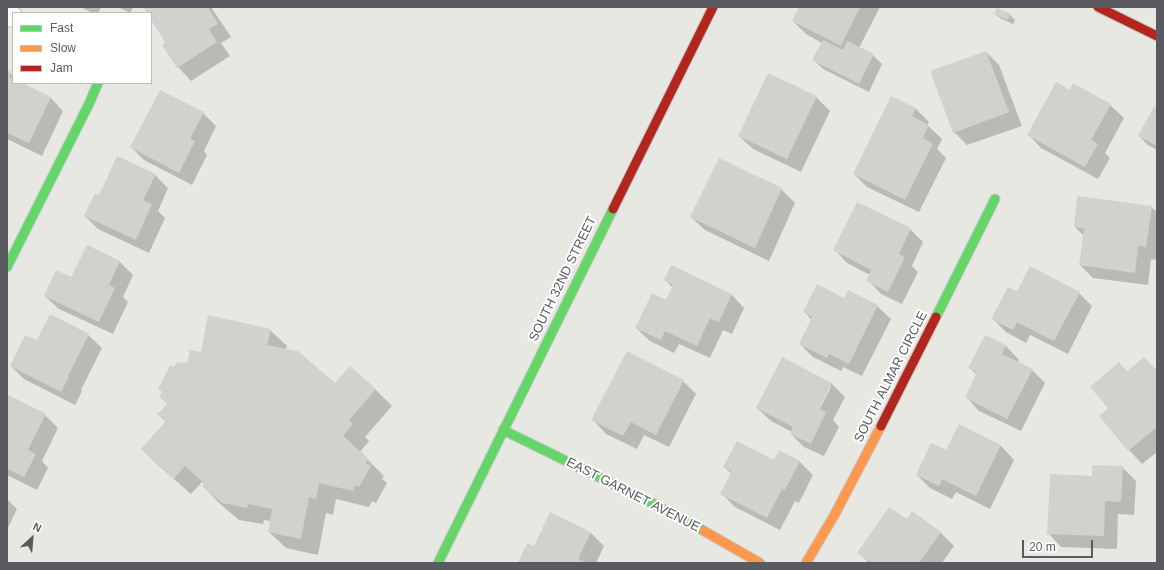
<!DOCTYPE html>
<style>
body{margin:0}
#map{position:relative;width:1164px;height:570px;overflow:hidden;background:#e8e8e3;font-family:Arial,sans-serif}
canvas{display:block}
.frame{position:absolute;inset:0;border:8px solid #595b60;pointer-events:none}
.legend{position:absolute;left:12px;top:12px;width:140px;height:72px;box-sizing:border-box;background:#fff;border:1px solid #bdbdbf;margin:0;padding:5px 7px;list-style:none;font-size:12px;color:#595b60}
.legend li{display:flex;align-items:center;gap:8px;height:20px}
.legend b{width:20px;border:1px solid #bdbdbf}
.north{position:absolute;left:12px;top:518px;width:40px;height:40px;-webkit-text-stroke:3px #fff;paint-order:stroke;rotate:26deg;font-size:11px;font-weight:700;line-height:16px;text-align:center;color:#595b60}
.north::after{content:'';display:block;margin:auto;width:14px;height:18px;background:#595b60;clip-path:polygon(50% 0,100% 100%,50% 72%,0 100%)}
.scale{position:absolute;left:1022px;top:540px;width:71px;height:18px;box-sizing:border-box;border:2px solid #595b60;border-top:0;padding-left:5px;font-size:12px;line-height:14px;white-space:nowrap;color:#595b60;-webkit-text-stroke:3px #fff;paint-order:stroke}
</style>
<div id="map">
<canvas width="1164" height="570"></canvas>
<div class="frame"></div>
<ul class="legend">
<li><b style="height:5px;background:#63d668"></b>Fast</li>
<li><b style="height:5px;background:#ff974d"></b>Slow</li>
<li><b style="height:5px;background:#b3261e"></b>Jam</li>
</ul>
<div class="north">N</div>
<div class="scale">20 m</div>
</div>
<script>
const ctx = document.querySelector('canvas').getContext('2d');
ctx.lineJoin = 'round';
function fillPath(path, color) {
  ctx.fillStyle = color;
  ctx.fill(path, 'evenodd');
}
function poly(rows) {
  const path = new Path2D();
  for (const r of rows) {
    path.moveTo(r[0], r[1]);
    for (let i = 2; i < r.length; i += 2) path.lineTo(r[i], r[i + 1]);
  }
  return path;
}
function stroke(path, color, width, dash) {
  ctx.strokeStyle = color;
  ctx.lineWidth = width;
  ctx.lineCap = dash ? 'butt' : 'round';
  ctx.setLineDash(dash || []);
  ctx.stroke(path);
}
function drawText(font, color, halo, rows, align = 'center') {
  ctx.font = font + ' Arial,sans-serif';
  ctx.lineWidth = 4;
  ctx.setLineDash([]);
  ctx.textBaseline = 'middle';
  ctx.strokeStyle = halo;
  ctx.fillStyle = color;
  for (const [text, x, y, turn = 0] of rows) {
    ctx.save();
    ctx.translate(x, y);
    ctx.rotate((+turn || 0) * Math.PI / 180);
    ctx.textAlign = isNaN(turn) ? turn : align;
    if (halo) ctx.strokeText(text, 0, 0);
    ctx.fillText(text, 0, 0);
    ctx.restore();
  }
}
fillPath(poly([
 [80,7,101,7,98,13,93,13],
 [118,7,133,7,130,13],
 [144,7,211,7,231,37,221,43,230,56,191,81,178,67,167,42,151,18,151,13,148,13],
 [800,7,880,7,859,48,873,55,882,64,869,92,823,69,814,60,822,43,806,34,793,21],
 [998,9,1010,15,1015,20,1013,24,1000,18,995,14],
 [986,52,999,65,1022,126,967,145,954,132],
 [7,71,13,75,13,83,21,83,50,97,63,111,42,156,7,139],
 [1073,85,1110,105,1124,118,1105,153,1110,158,1098,179,1041,148,1028,134,1070,91],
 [816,97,830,111,801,172,753,149,739,136],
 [892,98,916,109,929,122,927,125,942,139,937,149,946,158,919,212,867,187,854,174],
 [1157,109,1157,150,1148,145,1139,136],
 [203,113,216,126,204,151,207,155,192,185,144,160,131,147],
 [155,175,168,188,158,211,165,218,149,253,98,229,85,216,99,196],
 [781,189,795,203,769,261,705,230,691,217],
 [1151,207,1157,212,1157,260,1151,259,1148,285,1093,278,1080,265,1084,236,1075,227],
 [910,229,923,242,912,266,918,272,902,304,881,294,868,280,870,275,847,263,834,249],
 [87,246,120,262,133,275,123,297,128,302,113,334,59,309,45,296,71,279],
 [665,280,731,294,744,308,732,334,723,330,710,358,679,344,674,353,650,341,636,328,666,301,673,288],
 [1017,293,1079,293,1092,306,1068,354,1030,335,1026,343,1006,332,993,319],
 [844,299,877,306,891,319,862,376,843,367,841,371,813,357,800,344,812,320,804,312],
 [270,330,287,346,286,349,335,385,350,367,376,390,392,406,365,437,369,441,360,452,384,476,382,479,387,483,376,503,372,501,369,507,336,499,333,515,326,513,318,555,286,548,269,532,271,521,264,520,263,524,239,520,219,503,203,486,204,484,202,482,191,494,159,466,142,449,166,422,159,415,168,405,163,393,160,389,175,369,188,364,201,353],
 [88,335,102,348,81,390,82,391,75,405,24,379,11,366,37,342],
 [986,336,1006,346,1019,360,1018,362,1032,370,1045,383,1021,431,979,411,966,397,977,375,970,368],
 [1144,358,1157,371,1157,452,1142,464,1129,450,1100,416,1109,408,1127,372],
 [683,381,696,394,669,447,644,435,637,449,606,434,593,420],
 [831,383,845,397,833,420,839,427,824,456,804,447,791,434,792,432,771,421,757,408],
 [828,387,831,387,817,414,816,413],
 [7,396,45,415,58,428,42,461,48,468,37,490,7,475],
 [959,426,1001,446,1014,460,990,509,956,492,952,499,930,488,917,475,946,452],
 [779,451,800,462,813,475,799,503,795,501,780,530,735,507,722,494,732,474,724,467,774,461],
 [1122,467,1136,481,1134,515,1118,514,1117,549,1061,547,1048,533,1093,477],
 [7,499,17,509,7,530],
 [907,520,940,532,954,546,942,563,869,563,859,553],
 [591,533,604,546,596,563,519,563,534,547]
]), '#0003');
fillPath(poly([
 [143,7,208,7,218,24,209,29,217,42,177,68,162,45,165,42,151,20,151,13,147,13],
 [799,7,860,7,841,46,792,21],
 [997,8,1011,14,1008,20,994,14],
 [823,40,843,50,847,41,874,54,859,84,812,60],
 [986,51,1009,112,953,133,930,71],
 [7,70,11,72,9,77,13,79,13,83,22,83,51,97,29,143,7,133],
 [768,73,817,96,787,159,738,136],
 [1056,82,1070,90,1073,83,1111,104,1091,140,1098,144,1085,167,1027,135],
 [160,90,204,112,190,139,195,141,179,173,130,147],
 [891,96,916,108,912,116,929,125,923,138,933,144,905,200,853,174],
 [1154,106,1157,108,1157,146,1138,136],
 [117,156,156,174,143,200,152,204,136,240,84,216,95,193,99,195],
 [719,158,782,188,755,248,690,217],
 [1077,196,1152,206,1146,247,1138,246,1135,273,1079,265,1084,229,1074,227],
 [857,202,911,228,899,254,905,257,888,292,866,281,871,270,833,250],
 [87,245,120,261,109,285,115,288,99,322,44,296,56,270,71,277],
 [671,265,732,294,719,322,710,318,697,346,665,331,661,340,635,328,652,293,666,300,673,285,664,280],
 [1030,266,1080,292,1054,341,1017,322,1013,330,991,319,1008,287,1017,291],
 [817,284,844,298,848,290,878,305,849,364,829,354,827,358,799,344,812,317,803,312],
 [50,314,89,334,68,376,69,377,61,392,10,366,25,335,37,340],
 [208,315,271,329,267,345,298,351,335,383,350,366,376,389,349,420,353,424,343,436,369,459,365,463,371,466,359,487,355,485,353,491,319,483,316,499,309,497,301,539,268,532,272,509,248,504,247,508,222,503,202,486,204,483,185,466,174,479,141,449,166,421,157,414,158,412,159,413,167,404,159,397,162,391,158,389,170,365,174,367,177,362,187,363,190,351,187,349,201,352],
 [985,335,1006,345,1002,354,1033,369,1007,419,965,398,977,372,968,368],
 [627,351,684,380,656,435,631,422,623,436,591,420],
 [782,357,832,383,819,409,826,412,811,444,790,434,793,427,756,408],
 [1144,357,1157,372,1157,427,1128,451,1099,416,1108,408,1090,387,1119,362,1127,371],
 [7,394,46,414,28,450,36,454,24,477,7,469],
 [959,424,1001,445,976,496,942,479,939,486,916,475,931,443,946,450],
 [737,441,774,460,779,450,800,461,785,490,782,489,767,518,720,494,732,471,723,467],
 [1092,465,1123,466,1121,502,1105,501,1104,536,1047,534,1050,474,1092,476],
 [889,507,907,519,912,511,941,532,919,563,872,563,857,553],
 [550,512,591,532,578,559,587,563,518,563,527,543,534,546]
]), '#d2d1ce');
const street = poly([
 [7,14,13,17]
]);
const fast = poly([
 [7,267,89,104,98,83],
 [936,317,995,199],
 [503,430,666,510,704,531],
 [438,563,613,209]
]);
const slow = poly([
 [704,531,760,563],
 [806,563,835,514,881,426]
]);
const jam = poly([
 [1098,7,1157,36],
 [613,209,713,7],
 [881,426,936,317]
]);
stroke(street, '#c5c5c3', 22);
stroke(fast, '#c5c5c4', 11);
stroke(slow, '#c5c5c4', 11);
stroke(jam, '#c5c5c4', 11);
stroke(street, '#fcfcfb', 20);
stroke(fast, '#63d668', 9);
stroke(slow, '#ff974d', 9);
stroke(jam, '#b3261e', 9);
drawText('13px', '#595b60', '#fff', [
 ["SOUTH 32ND STREET",563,279,-64],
 ["SOUTH ALMAR CIRCLE",891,377,-63],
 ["EAST GARNET AVENUE",633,495,27]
]);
</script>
